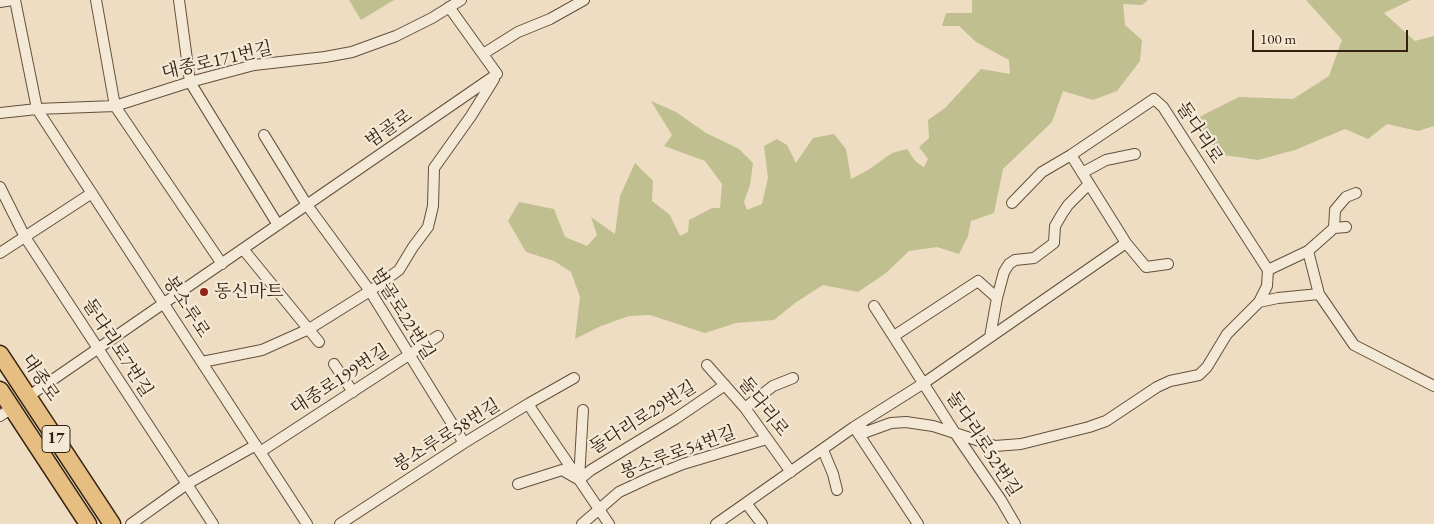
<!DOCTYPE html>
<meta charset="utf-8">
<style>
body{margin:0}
#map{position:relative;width:1434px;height:524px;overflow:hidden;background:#eeddc2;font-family:"EB Garamond",serif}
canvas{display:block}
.scale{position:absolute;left:1252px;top:30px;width:156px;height:22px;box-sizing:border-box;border:2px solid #34210e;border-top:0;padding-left:6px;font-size:15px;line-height:18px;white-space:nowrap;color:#34210e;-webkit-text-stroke:4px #f4e9d7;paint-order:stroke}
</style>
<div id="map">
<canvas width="1434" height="524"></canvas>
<div class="scale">100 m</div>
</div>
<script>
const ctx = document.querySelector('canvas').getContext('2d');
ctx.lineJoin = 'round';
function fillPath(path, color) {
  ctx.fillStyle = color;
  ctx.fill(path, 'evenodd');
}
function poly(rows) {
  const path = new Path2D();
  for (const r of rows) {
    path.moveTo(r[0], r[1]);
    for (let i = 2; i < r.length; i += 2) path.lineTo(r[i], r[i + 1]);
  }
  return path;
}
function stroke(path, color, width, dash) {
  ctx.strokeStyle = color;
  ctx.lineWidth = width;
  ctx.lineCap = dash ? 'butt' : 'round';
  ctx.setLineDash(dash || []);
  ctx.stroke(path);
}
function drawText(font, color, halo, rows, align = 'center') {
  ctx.font = font + ' "EB Garamond","Noto Serif KR",serif';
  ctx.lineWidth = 4.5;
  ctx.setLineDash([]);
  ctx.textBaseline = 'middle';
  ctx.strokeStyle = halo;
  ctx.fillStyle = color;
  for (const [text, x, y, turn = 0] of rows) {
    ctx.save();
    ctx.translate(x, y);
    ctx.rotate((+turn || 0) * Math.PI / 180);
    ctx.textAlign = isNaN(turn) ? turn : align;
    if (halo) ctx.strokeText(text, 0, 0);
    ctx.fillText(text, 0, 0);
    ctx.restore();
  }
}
fillPath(poly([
 [349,0,394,0,361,20],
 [972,0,1148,0,1142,5,1123,4,1125,25,1142,40,1140,61,1117,91,1093,100,1063,91,1052,122,1003,169,994,213,971,221,968,236,959,254,937,247,909,251,886,273,858,292,823,285,795,303,774,320,736,323,705,333,650,315,629,316,601,326,575,339,580,297,571,272,554,261,526,252,508,221,519,202,554,209,565,237,587,246,597,235,591,217,615,234,620,196,635,163,653,181,652,201,670,215,680,236,688,232,689,220,712,208,720,208,722,184,705,161,664,146,672,135,651,101,676,112,706,133,739,149,753,163,750,185,744,202,747,210,762,204,768,178,764,146,777,139,787,145,796,163,813,138,834,134,846,149,851,179,868,170,892,153,907,149,916,162,924,167,928,159,919,147,929,138,928,120,945,108,981,69,1010,74,1009,60,976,42,959,26,942,26,946,13,972,13],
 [1306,0,1411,0,1384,13,1415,41,1434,36,1434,126,1418,131,1387,124,1368,139,1345,129,1295,150,1258,160,1224,155,1199,133,1199,117,1239,97,1293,99,1329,76,1342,40]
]), '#bfbf8f');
const street = poly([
 [15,0,37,109,307,524],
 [96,0,115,106,222,264],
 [179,0,190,82,278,225],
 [0,2,12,0],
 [449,7,497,74],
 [483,54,518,32,550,19,584,0],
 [0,113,37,109,115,106,190,82,254,65,325,57,352,52,396,36,432,18,461,0],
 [264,135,307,205,370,291,464,443],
 [1071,155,1126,243,1146,267,1168,264],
 [1082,173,1106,160,1135,154],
 [0,187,25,237,213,524],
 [1012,203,1042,172,1071,155,1154,99,1163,107,1268,270],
 [1334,228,1346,227],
 [243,249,319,342],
 [1308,251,1319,294,1354,345,1434,386],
 [0,253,92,193],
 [1268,270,1308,251,1334,228,1335,210,1346,197,1356,193],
 [1259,302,1278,298,1319,294],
 [874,306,955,433,1001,500,1015,524],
 [894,336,978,281,997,298],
 [990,337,997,298,1004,272,1009,264,1015,260,1034,258,1054,243,1055,226,1062,214,1068,205,1089,184],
 [202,362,262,350,309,329,370,291,399,270,413,247,428,227,433,206,434,168,471,116,494,79],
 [334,364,353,392],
 [707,365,745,408,791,472],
 [29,396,497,74],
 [528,404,609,524],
 [745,408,773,386,793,378],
 [0,416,12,408],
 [858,425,866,432,891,423,906,422,933,426,995,446,1021,444,1089,427,1106,421,1157,387,1170,381,1199,375,1207,367,1227,334,1259,302,1267,286,1268,270],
 [854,427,918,524],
 [823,450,833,474,837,490],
 [260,452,438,336],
 [579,480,591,470,675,419,725,385],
 [579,480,583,410],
 [518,484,562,470,576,478],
 [746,503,762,524],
 [131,524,187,484,256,445],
 [340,524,464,443,528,404,574,378],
 [582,524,619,492,649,478,683,464,767,439],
 [716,524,854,427,924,383,1126,243]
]);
const primary = poly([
 [0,354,112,524],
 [0,390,88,524]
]);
stroke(street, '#62503b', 12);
stroke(primary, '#34210e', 19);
stroke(street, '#f4e9d7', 10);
stroke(primary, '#e7be81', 16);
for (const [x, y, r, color] of [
 [204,292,5,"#8f2418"]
]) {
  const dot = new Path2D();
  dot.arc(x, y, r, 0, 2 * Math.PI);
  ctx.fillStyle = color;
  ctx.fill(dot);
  stroke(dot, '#f4e9d7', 2);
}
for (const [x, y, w] of [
 [56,439,28]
]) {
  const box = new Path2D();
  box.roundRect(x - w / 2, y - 13.5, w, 27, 4);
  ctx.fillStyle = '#f4e9d7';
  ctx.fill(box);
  stroke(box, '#34210e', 1);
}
drawText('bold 16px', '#34210e', null, [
 ["17",56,439]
]);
drawText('18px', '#34210e', '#f4e9d7', [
 ["대종로171번길",217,61,-13],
 ["범골로",389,129,-35],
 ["돌다리로",1199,133,57],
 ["봉소루로",186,307,57],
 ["범골로22번길",402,314,58],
 ["돌다리로7번길",117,348,57],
 ["대종로",40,378,56],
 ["대종로199번길",340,380,-33],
 ["돌다리로",763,407,52],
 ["돌다리로29번길",643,418,-32],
 ["봉소루로58번길",447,436,-32],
 ["돌다리로52번길",983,444,57],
 ["봉소루로54번길",678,453,-20]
]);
drawText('18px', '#34210e', '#f4e9d7', [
 ["동신마트",214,292]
], 'left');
</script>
